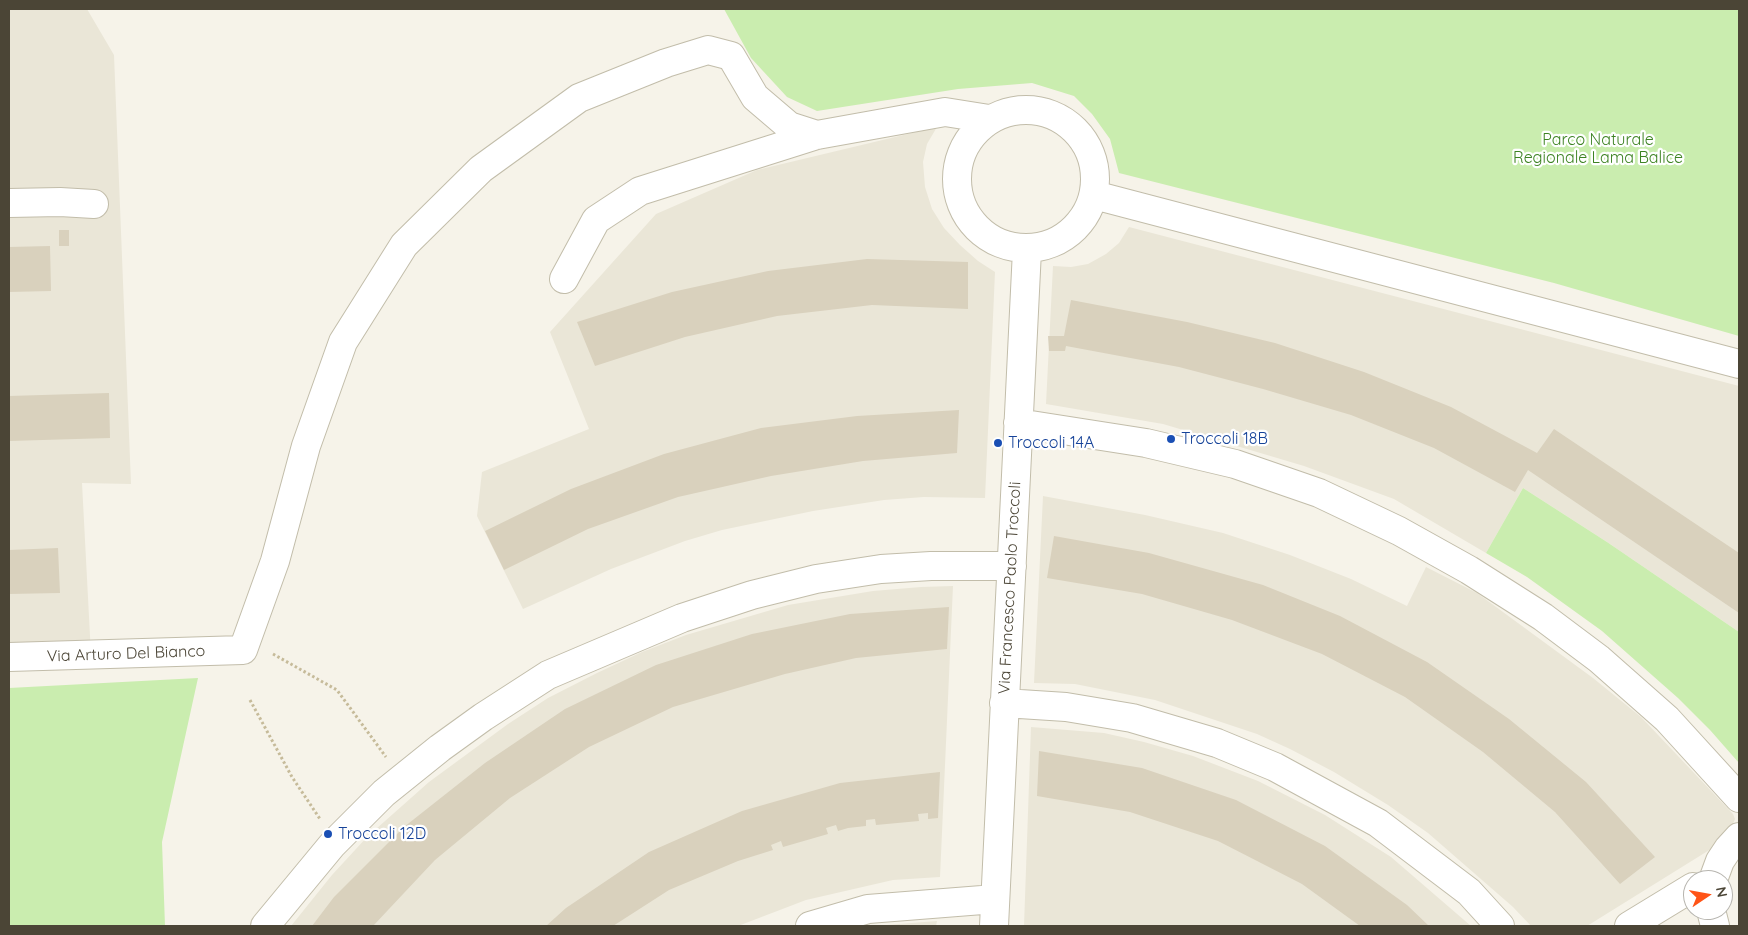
<!DOCTYPE html>
<style>
body{margin:0}
#map{position:relative;width:1748px;height:935px;overflow:hidden;background:#f6f3e9;font-family:Quicksand,sans-serif}
canvas{display:block}
.frame{position:absolute;inset:0;border:10px solid #4b4536;pointer-events:none}
.north{position:absolute;left:1683px;top:870px;width:50px;height:50px;box-sizing:border-box;background:#fff;border:1px solid #b7b5af;border-radius:50%;rotate:78deg;font-size:14px;font-weight:700;line-height:20px;text-align:center;color:#4b4536}
.north::after{content:'';display:block;margin:auto;width:18px;height:22px;background:#ff5417;clip-path:polygon(50% 0,100% 100%,50% 72%,0 100%)}
</style>
<div id="map">
<canvas width="1748" height="935"></canvas>
<div class="frame"></div>
<div class="north">N</div>
</div>
<script>
const ctx = document.querySelector('canvas').getContext('2d');
ctx.lineJoin = 'round';
function fillPath(path, color) {
  ctx.fillStyle = color;
  ctx.fill(path, 'evenodd');
}
function poly(rows) {
  const path = new Path2D();
  for (const r of rows) {
    if (r.length === 3) {
      path.moveTo(r[0] + r[2], r[1]);
      path.arc(r[0], r[1], r[2], 0, 2 * Math.PI);
      continue;
    }
    path.moveTo(r[0], r[1]);
    for (let i = 2; i < r.length; i += 2) path.lineTo(r[i], r[i + 1]);
  }
  return path;
}
function stroke(path, color, width, dash) {
  ctx.strokeStyle = color;
  ctx.lineWidth = width;
  ctx.lineCap = dash ? 'butt' : 'round';
  ctx.setLineDash(dash || []);
  ctx.stroke(path);
}
function drawText(font, color, halo, rows, align = 'center') {
  ctx.font = font + ' Quicksand,sans-serif';
  ctx.lineWidth = 4.5;
  ctx.setLineDash([]);
  ctx.textBaseline = 'middle';
  ctx.strokeStyle = halo;
  ctx.fillStyle = color;
  for (const [text, x, y, turn = 0] of rows) {
    ctx.save();
    ctx.translate(x, y);
    ctx.rotate((+turn || 0) * Math.PI / 180);
    ctx.textAlign = isNaN(turn) ? turn : align;
    if (halo) ctx.strokeText(text, 0, 0);
    ctx.fillText(text, 0, 0);
    ctx.restore();
  }
}
fillPath(poly([
 [9,9,87,9,114,55,131,484,82,483,91,655,9,657],
 [937,127,927,144,923,162,925,187,932,209,944,228,960,245,978,261,995,272,985,498,924,497,884,500,813,511,722,530,685,541,611,569,523,609,477,516,482,472,589,429,550,332,656,214,757,170],
 [1129,227,1739,386,1739,632,1607,542,1523,488,1486,553,1394,499,1304,466,1163,424,1046,404,1053,266,1071,267,1088,264,1106,254,1119,243],
 [1043,496,1145,515,1223,533,1290,555,1351,579,1407,606,1426,567,1477,593,1593,678,1641,717,1733,814,1735,819,1733,824,1719,844,1587,926,1531,926,1513,907,1428,833,1388,805,1334,772,1290,749,1257,734,1155,700,1075,684,1034,683],
 [953,586,940,877,893,880,806,900,738,926,291,926,332,875,367,837,429,782,508,724,548,698,597,673,642,652,686,635,788,605,873,591,921,587],
 [1031,727,1104,733,1144,742,1193,756,1258,781,1325,815,1391,857,1471,926,1024,926],
 [937,921,936,926,880,926,886,925]
]), '#eae6d7');
fillPath(poly([
 [724,9,1739,9,1739,336,1554,283,1119,173,1110,139,1092,114,1074,96,1032,83,958,89,817,111,787,97,751,58],
 [1523,488,1607,542,1739,632,1739,763,1710,730,1678,698,1602,631,1527,577,1486,553],
 [198,678,162,842,165,926,9,926,9,688]
]), '#caedaf');
fillPath(poly([
 [59,230,69,230,69,246,59,246],
 [50,246,51,291,9,292,9,247],
 [867,259,968,262,968,309,872,305,777,316,685,337,595,366,577,322,672,292,768,271],
 [1071,300,1187,322,1275,343,1364,372,1451,407,1537,453,1554,429,1739,553,1739,613,1528,470,1515,492,1434,448,1351,415,1263,389,1179,367,1066,346,1065,351,1049,351,1048,336,1064,336],
 [109,393,110,438,9,441,9,396],
 [959,410,957,453,863,461,771,476,678,497,588,529,504,570,485,531,571,489,664,454,761,428,857,416],
 [1054,536,1149,553,1263,585,1340,616,1427,662,1509,719,1586,782,1655,857,1620,884,1555,812,1483,752,1405,697,1322,654,1232,620,1142,594,1047,578],
 [58,548,60,593,9,594,9,550],
 [949,607,947,649,856,658,785,674,673,707,589,747,510,798,435,860,373,926,312,926,334,897,404,827,485,763,565,709,656,665,752,634,850,614],
 [1039,751,1142,768,1236,800,1325,846,1407,905,1429,926,1360,926,1302,884,1218,841,1130,812,1037,796],
 [940,772,938,818,928,819,928,813,918,814,919,821,876,825,875,819,866,820,866,826,848,828,838,831,836,825,826,828,828,834,783,847,781,841,771,845,773,850,738,861,669,890,613,926,546,926,566,908,649,852,742,811,840,783]
]), '#d9d1bd');
const minor = poly([
 [1026,179,69],
 [1094,195,1739,364],
 [9,203,60,202,94,204],
 [564,279,596,220,640,191,817,135,945,112,989,119],
 [1018,423,1146,443,1235,464,1319,493,1399,531,1469,570,1543,617,1599,659,1667,719,1739,798],
 [9,657,243,650,275,561,306,446,343,342,404,245,481,169,579,98,666,63,708,50,731,56,755,97,789,126,817,135],
 [1004,703,1066,707,1132,718,1217,743,1275,767,1378,823,1469,892,1500,926],
 [1713,880,1720,861,1728,849,1739,837],
 [1711,910,1715,926],
 [265,926,332,845,384,793,440,748,483,717,548,675,682,618,752,595,816,579,881,569,931,566,1012,566],
 [810,926,868,909,995,899],
 [994,926,1027,250],
 [1629,926,1693,887]
]);
stroke(minor, '#c2bdaa', 30);
stroke(poly([
 [273,654,337,690,386,757],
 [250,700,292,777,320,819]
]), '#c6bb9a', 3, [2.5, 2.5]);
stroke(minor, '#fff', 28);
for (const [x, y, r, color] of [
 [1171,439,5,"#1a4fb4"],
 [998,443,5,"#1a4fb4"],
 [328,834,5,"#1a4fb4"]
]) {
  const dot = new Path2D();
  dot.arc(x, y, r, 0, 2 * Math.PI);
  ctx.fillStyle = color;
  ctx.fill(dot);
  stroke(dot, '#fff', 2);
}
drawText('16px', '#3d8323', '#fff', [
 ["Parco Naturale",1598,140],
 ["Regionale Lama Balice",1598,158]
]);
drawText('16px', '#164399', '#fff', [
 ["Troccoli 18B",1181,439],
 ["Troccoli 14A",1008,443],
 ["Troccoli 12D",338,834]
], 'left');
drawText('16px', '#4b4536', '#fff', [
 ["Via Francesco Paolo Troccoli",1010,588,-87],
 ["Via Arturo Del Bianco",126,654,-2]
]);
</script>
